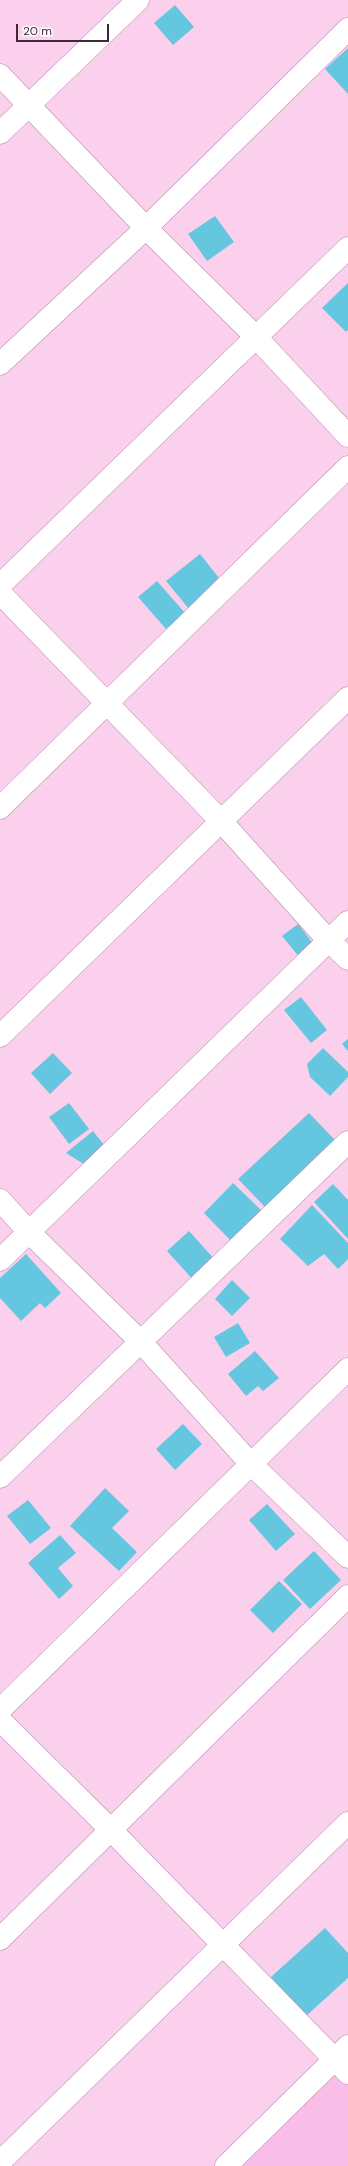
<!DOCTYPE html>
<style>
body{margin:0}
#map{position:relative;width:348px;height:2166px;overflow:hidden;background:#fad0ed;font-family:"DM Sans",sans-serif}
canvas{display:block}
.scale{position:absolute;left:16px;top:24px;width:93px;height:18px;box-sizing:border-box;border:2px solid #3d2937;border-top:0;padding-left:5px;font-size:12px;line-height:14px;white-space:nowrap;color:#3d2937;-webkit-text-stroke:3px #fff;paint-order:stroke}
</style>
<div id="map">
<canvas width="348" height="2166"></canvas>
<div class="scale">20 m</div>
</div>
<script>
const ctx = document.querySelector('canvas').getContext('2d');
ctx.lineJoin = 'round';
function fillPath(path, color) {
  ctx.fillStyle = color;
  ctx.fill(path, 'evenodd');
}
function poly(rows) {
  const path = new Path2D();
  for (const r of rows) {
    path.moveTo(r[0], r[1]);
    for (let i = 2; i < r.length; i += 2) path.lineTo(r[i], r[i + 1]);
  }
  return path;
}
function stroke(path, color, width, dash) {
  ctx.strokeStyle = color;
  ctx.lineWidth = width;
  ctx.lineCap = dash ? 'butt' : 'round';
  ctx.setLineDash(dash || []);
  ctx.stroke(path);
}
fillPath(poly([
 [348,2051,348,2166,232,2166]
]), '#f9bee8');
fillPath(poly([
 [175,5,194,27,173,45,154,23],
 [348,48,348,94,325,69],
 [215,216,234,242,207,261,188,234],
 [348,283,348,330,346,332,322,308],
 [200,554,223,583,189,609,166,581],
 [157,581,185,613,166,629,138,597],
 [298,924,315,946,300,958,282,936],
 [301,997,327,1030,311,1043,284,1010],
 [348,1039,348,1051,342,1044],
 [323,1048,348,1072,348,1077,330,1096,310,1077,307,1064],
 [53,1053,72,1073,50,1094,31,1073],
 [69,1103,89,1129,69,1144,49,1117],
 [309,1113,336,1141,265,1207,238,1179],
 [93,1131,108,1150,87,1166,66,1153],
 [233,1183,262,1211,232,1242,204,1213],
 [333,1184,348,1200,348,1239,314,1202],
 [312,1205,348,1243,348,1259,338,1269,324,1254,308,1266,280,1239],
 [189,1231,217,1262,195,1282,167,1251],
 [26,1254,61,1293,45,1308,40,1303,21,1321,0,1298,0,1278],
 [232,1280,250,1298,232,1316,215,1299],
 [238,1323,250,1343,226,1357,214,1337],
 [255,1351,279,1378,263,1391,258,1386,246,1396,228,1374],
 [183,1424,202,1444,175,1470,156,1449],
 [105,1488,129,1511,112,1528,137,1552,119,1571,70,1526],
 [28,1500,51,1528,30,1544,7,1516],
 [267,1504,295,1534,276,1551,249,1520],
 [60,1535,76,1553,58,1568,73,1586,59,1599,28,1563],
 [314,1551,341,1580,310,1609,283,1580],
 [279,1581,302,1604,273,1633,250,1610],
 [325,1928,348,1953,348,1978,306,2016,271,1977]
]), '#65c6e0');
const minor = poly([
 [0,75,146,228,256,337,348,436],
 [0,133,138,0],
 [0,364,146,228,348,29],
 [0,585,348,248],
 [0,593,221,821,328,940,348,959],
 [0,808,348,467],
 [0,1036,348,698],
 [0,1200,29,1232,140,1341,251,1464,348,1557],
 [0,1260,348,922],
 [0,1477,348,1142],
 [0,1710,348,1369],
 [0,1720,111,1830,348,2073],
 [0,1939,348,1596],
 [0,2162,348,1823],
 [226,2166,348,2046]
]);
stroke(minor, '#bc8bae', 23);
stroke(minor, '#fff', 22);
</script>
